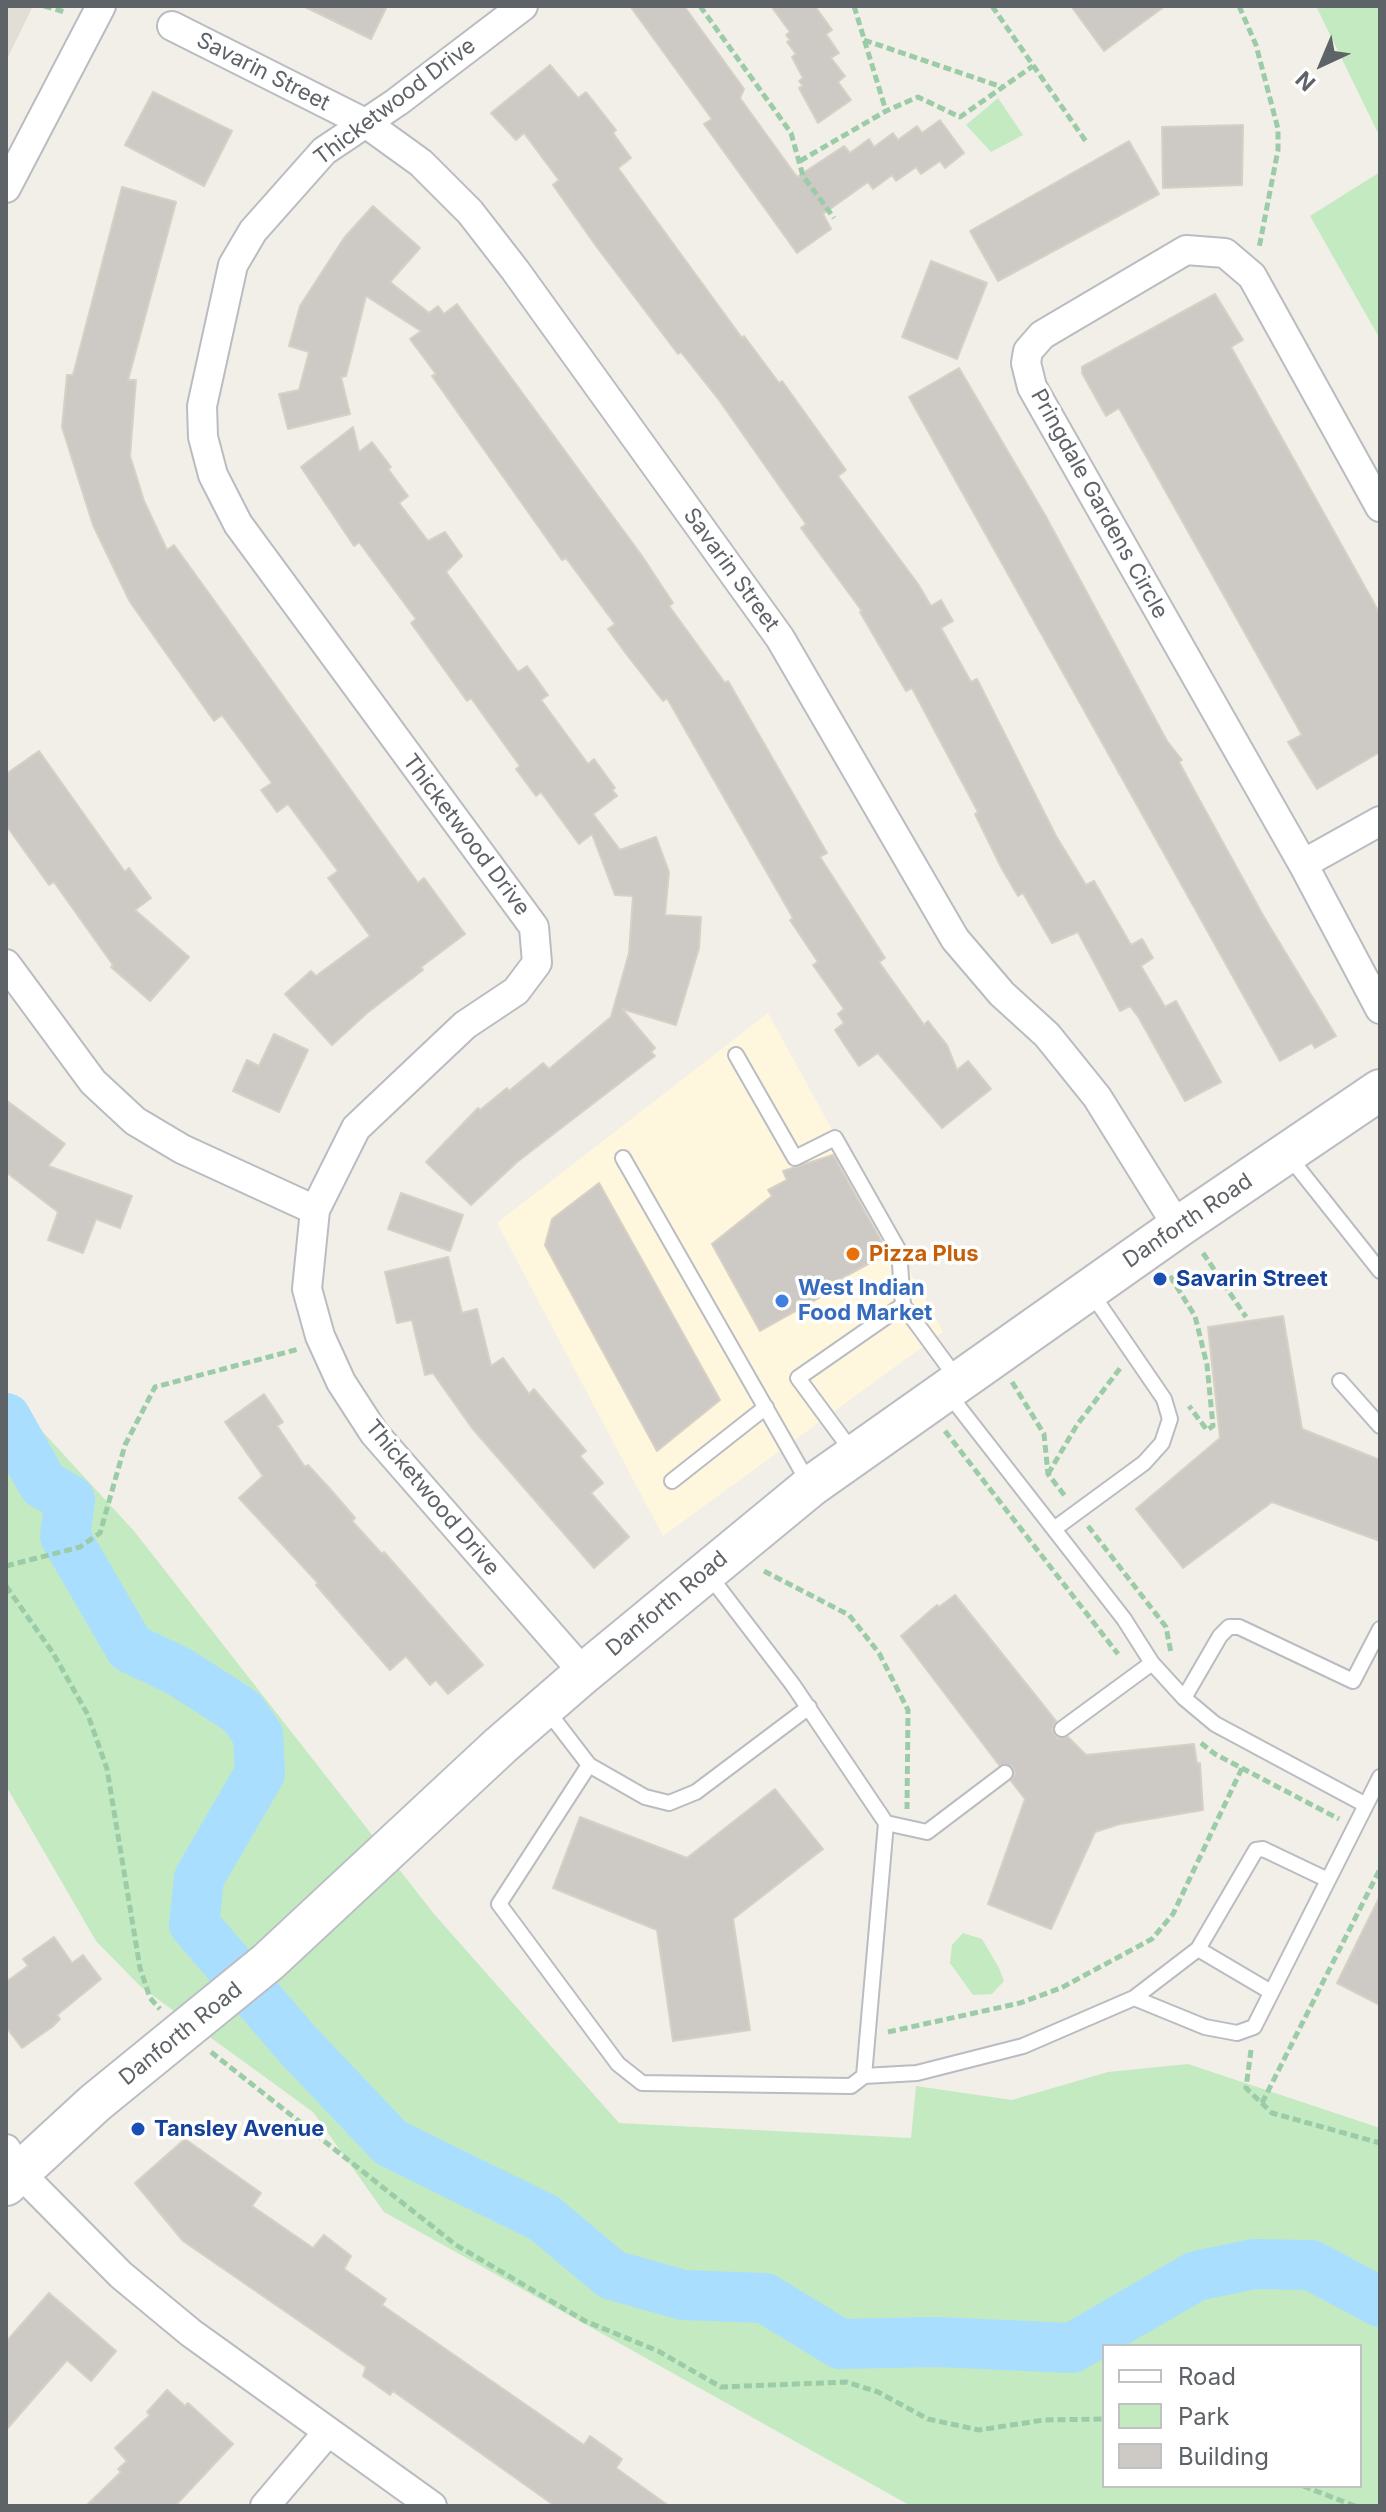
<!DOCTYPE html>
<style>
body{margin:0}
#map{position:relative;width:1386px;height:2512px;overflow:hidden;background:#f1efe7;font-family:Inter,sans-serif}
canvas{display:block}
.frame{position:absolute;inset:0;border:8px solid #5e6368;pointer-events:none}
.legend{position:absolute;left:1102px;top:2344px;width:260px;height:144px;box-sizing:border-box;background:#fff;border:2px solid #bfc1c3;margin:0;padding:10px 14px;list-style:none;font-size:24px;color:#5e6368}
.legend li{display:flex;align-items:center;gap:16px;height:40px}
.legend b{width:40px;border:2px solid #bfc1c3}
.north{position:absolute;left:1282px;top:24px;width:80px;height:80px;-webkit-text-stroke:6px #fff;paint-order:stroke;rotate:224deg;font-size:22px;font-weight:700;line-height:32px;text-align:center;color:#5e6368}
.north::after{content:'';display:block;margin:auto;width:28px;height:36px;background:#5e6368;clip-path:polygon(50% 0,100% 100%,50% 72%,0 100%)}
</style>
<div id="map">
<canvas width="1386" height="2512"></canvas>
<div class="frame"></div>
<ul class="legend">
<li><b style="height:10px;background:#fff"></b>Road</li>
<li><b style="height:22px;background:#c4eac2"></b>Park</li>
<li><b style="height:22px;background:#cdc9c4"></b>Building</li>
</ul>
<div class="north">N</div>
</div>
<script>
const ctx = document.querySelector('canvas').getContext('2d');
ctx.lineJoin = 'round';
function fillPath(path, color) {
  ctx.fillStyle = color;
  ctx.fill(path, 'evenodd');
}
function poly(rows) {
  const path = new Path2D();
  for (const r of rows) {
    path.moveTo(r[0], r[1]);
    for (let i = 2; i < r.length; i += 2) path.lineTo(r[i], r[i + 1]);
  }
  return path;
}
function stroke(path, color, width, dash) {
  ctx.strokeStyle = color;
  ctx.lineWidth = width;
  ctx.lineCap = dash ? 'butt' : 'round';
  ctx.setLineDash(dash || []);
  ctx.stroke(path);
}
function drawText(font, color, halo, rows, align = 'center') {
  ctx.font = font + ' Inter,sans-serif';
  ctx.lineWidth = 7;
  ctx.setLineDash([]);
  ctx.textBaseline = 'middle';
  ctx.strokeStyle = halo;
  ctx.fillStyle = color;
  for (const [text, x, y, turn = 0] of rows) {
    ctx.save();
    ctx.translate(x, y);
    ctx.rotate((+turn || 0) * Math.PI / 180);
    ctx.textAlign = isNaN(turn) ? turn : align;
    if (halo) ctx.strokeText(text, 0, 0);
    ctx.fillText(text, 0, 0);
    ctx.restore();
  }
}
fillPath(poly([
 [768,1013,943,1332,663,1536,497,1223]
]), '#fff6de');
fillPath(poly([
 [6,6,33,6,6,61]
]), '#e2ded5');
fillPath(poly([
 [1316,6,1380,6,1380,137],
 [998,98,1023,135,991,152,966,125],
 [1380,172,1380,339,1310,216],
 [6,1392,134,1531,434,1914,619,2123,911,2138,916,2086,1012,2100,1108,2072,1188,2064,1380,2128,1380,2506,911,2506,384,2212,313,2112,141,1987,96,1941,6,1786],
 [1104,2346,1360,2346,1360,2486,1104,2486],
 [963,1933,982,1939,999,1968,1004,1981,992,1994,973,1995,950,1963,952,1945]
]), '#c4eac2');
stroke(poly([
 [6,1418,43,1484,70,1500,65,1536,130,1648,180,1672,242,1712,258,1735,260,1773,199,1878,194,1924,298,2045,391,2143,544,2218,612,2275,683,2295,765,2298,840,2344,936,2342,1072,2348,1196,2276,1254,2264,1311,2265,1380,2302]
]), '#a9deff', 50);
const building = poly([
 [303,6,387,6,371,39,303,6],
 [630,6,684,6,744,89,740,98,797,177,844,146,850,153,869,139,874,147,893,133,898,140,917,126,922,133,940,120,964,153,945,168,940,161,921,174,916,167,896,181,892,175,873,189,868,182,823,214,831,229,797,253,704,124,712,119,630,6],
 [771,6,815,6,832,30,826,34,839,53,831,58,845,76,838,82,851,100,818,123,799,88,803,86,799,81,803,78,792,57,796,54,787,42,790,40,786,35,790,32,771,6],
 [1071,6,1165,6,1104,51,1071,6],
 [550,65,578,98,586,92,616,130,613,133,631,158,618,168,742,338,744,336,779,383,782,381,846,470,838,476,918,584,931,606,941,600,953,621,941,628,971,682,977,679,1056,836,1086,885,1094,881,1131,945,1142,939,1153,958,1141,966,1165,1007,1176,1001,1221,1082,1185,1101,1139,1018,1130,1006,1120,1011,1078,932,1052,943,1023,893,1018,896,1001,867,975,814,978,812,912,688,906,691,860,612,862,611,801,528,806,524,719,400,681,352,678,354,596,246,553,185,559,180,524,133,516,140,491,113,550,65],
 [153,92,232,131,204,186,125,145,153,92],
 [1243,125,1242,185,1163,188,1162,127,1243,125],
 [1129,141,1159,194,998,281,970,231,1129,141],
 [122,187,176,202,128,380,136,380,130,456,144,501,167,550,174,545,418,883,424,878,465,934,421,967,423,970,367,1013,332,1045,285,994,311,971,316,976,370,936,328,878,338,871,288,804,277,812,261,790,272,783,222,715,214,721,130,602,93,525,62,427,67,375,73,375,122,187],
 [373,206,420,248,390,282,429,313,438,306,444,314,457,304,642,556,673,603,669,606,725,683,728,681,827,853,820,857,885,958,879,962,924,1025,928,1021,947,1045,957,1070,968,1061,991,1089,942,1128,878,1053,859,1066,846,1047,835,1030,844,1023,838,1014,844,1009,813,965,818,962,790,920,793,918,667,698,663,701,627,655,608,629,615,624,566,558,562,560,432,376,436,374,410,339,421,331,366,296,346,376,341,377,350,414,288,429,279,394,299,390,309,352,289,346,300,306,344,238,373,206],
 [931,261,987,283,957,359,902,337,931,261],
 [1215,294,1243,340,1231,347,1380,614,1380,752,1317,789,1288,742,1302,735,1119,408,1106,416,1082,373,1082,367,1215,294],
 [959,368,1045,515,1167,741,1182,760,1179,762,1194,790,1264,917,1336,1036,1315,1048,1312,1043,1280,1061,909,397,959,368],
 [353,427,359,452,372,442,391,467,388,469,408,496,399,503,428,541,445,532,462,556,446,572,518,672,527,666,548,695,541,700,588,764,594,759,615,788,612,790,617,796,593,814,620,850,656,837,669,872,665,915,701,917,699,948,676,1025,622,1009,655,1048,651,1052,655,1056,517,1162,471,1205,426,1162,478,1108,480,1110,507,1088,509,1091,543,1063,549,1069,611,1017,629,953,633,896,615,895,592,834,579,844,541,792,536,796,516,769,520,766,471,698,467,701,411,623,416,619,359,542,354,546,301,467,353,427],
 [39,751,125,872,129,868,151,898,135,910,189,957,150,1001,111,967,113,965,54,882,49,885,6,825,6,774,39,751],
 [274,1034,308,1050,279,1112,233,1091,247,1060,259,1066,274,1034],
 [6,1100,65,1144,48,1166,132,1196,120,1228,96,1219,83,1253,48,1240,58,1212,6,1172,6,1100],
 [833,1155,888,1253,815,1293,819,1298,760,1331,712,1244,772,1196,768,1190,787,1180,783,1171,833,1155],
 [599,1183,720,1400,657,1451,545,1245,552,1219,599,1183],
 [401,1193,463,1215,450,1251,388,1229,401,1193],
 [448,1257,462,1313,477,1309,491,1366,503,1358,529,1394,534,1389,586,1451,580,1456,603,1483,591,1493,629,1537,594,1568,472,1428,433,1373,425,1375,412,1320,397,1323,385,1272,448,1257],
 [1283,1316,1302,1429,1380,1460,1380,1541,1272,1502,1183,1568,1136,1509,1220,1438,1208,1327,1283,1316],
 [264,1394,283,1422,277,1426,305,1467,308,1465,331,1490,355,1518,352,1521,382,1554,384,1552,483,1665,448,1694,436,1680,430,1685,406,1656,390,1670,316,1585,318,1583,239,1498,263,1476,225,1422,264,1394],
 [955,1595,1056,1721,1052,1729,1057,1738,1068,1737,1086,1755,1194,1744,1197,1764,1200,1763,1203,1810,1120,1824,1095,1832,1051,1929,988,1904,1025,1799,1011,1781,1015,1773,1012,1766,999,1765,901,1636,937,1605,939,1607,955,1595],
 [775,1789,823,1849,733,1919,750,2030,673,2041,657,1930,553,1888,580,1817,687,1858,775,1789],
 [1380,1896,1380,2005,1337,1983,1380,1896],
 [54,1937,72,1963,83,1955,101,1979,57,2015,60,2019,52,2027,22,2048,6,2027,6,1982,28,1966,23,1959,54,1937],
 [185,2139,261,2193,252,2206,313,2248,324,2235,351,2256,344,2269,386,2299,382,2305,584,2445,590,2436,622,2459,616,2468,669,2506,555,2506,393,2391,390,2395,363,2376,366,2367,183,2241,135,2183,185,2139],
 [49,2293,116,2351,91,2381,67,2360,6,2430,6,2342,49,2293],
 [167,2390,185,2406,188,2403,233,2444,175,2506,86,2506,121,2472,118,2469,127,2461,115,2448,150,2415,147,2412,167,2390]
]);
fillPath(building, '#cdc9c4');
stroke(building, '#d7d0c5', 2);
const service = poly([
 [736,1055,795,1158,835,1138,899,1251,903,1305],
 [1287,1154,1380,1271],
 [623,1158,808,1482],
 [1340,1381,1380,1426],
 [854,1454,798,1378,903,1305,958,1380],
 [672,1481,766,1407],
 [1054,1529,1144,1463,1162,1443,1170,1419,1164,1399,1090,1291],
 [1184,1698,1220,1636,1229,1627,1239,1627,1353,1681,1380,1629],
 [546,1709,589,1765,499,1904,618,2064,642,2083,851,2086,864,2076,886,1823,793,1685,709,1575],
 [1062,1729,1152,1663],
 [589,1765,645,1797,669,1803,696,1792,809,1707],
 [1366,1805,1380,1777],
 [886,1823,927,1832,1005,1773],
 [1198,1949,1256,1850,1263,1849,1328,1880],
 [1134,1998,1198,1949,1271,1992],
 [864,2076,917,2073,1023,2046,1134,1998,1205,2027,1237,2033,1254,2027,1366,1805,1215,1724,1184,1698,1152,1663,1124,1619,947,1392]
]);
const minor = poly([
 [523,6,397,102,324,151,253,231,233,265,202,406,203,437,213,475,238,524,534,927,537,963,516,991,465,1025,356,1128,315,1210,307,1289,320,1336,341,1382,374,1433,584,1673],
 [172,26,367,124,421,163,470,212,515,270,780,638,955,939,1002,994,1047,1035,1097,1097,1178,1227],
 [6,188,101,6],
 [1380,507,1252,276,1225,253,1186,250,1042,335,1028,351,1026,363,1032,387,1303,864,1380,1009],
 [1303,864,1380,821],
 [6,964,93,1082,135,1121,182,1149,315,1210],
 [6,2149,19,2172,121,2275,191,2333,432,2506],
 [265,2506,327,2433]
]);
const secondary = poly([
 [6,2185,95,2103,268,1962,501,1745,584,1673,811,1486,1178,1227,1380,1090]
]);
stroke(service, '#b9bdc1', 18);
stroke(minor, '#b9bdc1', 32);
stroke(secondary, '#babec3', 44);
stroke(poly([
 [44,6,65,12],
 [700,6,791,133,803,176,834,218],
 [854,6,886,111],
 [992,6,1087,143],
 [1239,6,1256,45,1278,129,1278,150,1259,248],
 [864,40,1002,87],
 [800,161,886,111,918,97,960,117,1033,66],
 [1203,1253,1246,1317],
 [1170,1276,1195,1316,1207,1365,1213,1426,1207,1430,1189,1406],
 [1012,1382,1044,1434,1048,1474,1065,1496],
 [945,1431,1118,1654],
 [1048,1474,1077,1425,1121,1367],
 [1088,1526,1166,1627,1171,1653],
 [6,1566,80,1547,100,1533,125,1445,155,1387,299,1349],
 [764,1571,849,1615,879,1653,908,1710,907,1809],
 [6,1586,53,1653,88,1715,107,1769,140,1968,150,1998,160,2009],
 [1201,1743,1215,1754,1339,1819],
 [888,2032,1020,2003,1061,1988,1152,1939,1173,1914,1242,1768],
 [1251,2050,1246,2088,1272,2113,1380,2143],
 [211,2052,456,2245,585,2321,658,2351,721,2387,846,2382,878,2392,928,2419,979,2430,1044,2420,1104,2419],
 [1262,2103,1380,1869],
 [1303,2486,1355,2506]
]), '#9bcca7', 5, [8, 4]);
stroke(service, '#fff', 14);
stroke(minor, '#fff', 28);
stroke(secondary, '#fff', 40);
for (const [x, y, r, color] of [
 [853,1254,8,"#e8710a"],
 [1160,1279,8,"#1a4fb4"],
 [782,1301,8,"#3f7fe0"],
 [138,2129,8,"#1a4fb4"]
]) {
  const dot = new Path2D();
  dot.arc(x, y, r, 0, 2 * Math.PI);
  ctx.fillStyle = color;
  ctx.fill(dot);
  stroke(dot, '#fff', 3);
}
drawText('22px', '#5e6368', '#fff', [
 ["Savarin Street",263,72,27],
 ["Thicketwood Drive",395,102,-37],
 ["Pringdale Gardens Circle",1099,504,61],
 ["Savarin Street",731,570,54],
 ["Thicketwood Drive",466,835,53],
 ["Danforth Road",1188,1221,-34],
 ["Thicketwood Drive",432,1498,50],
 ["Danforth Road",667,1604,-40],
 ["Danforth Road",181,2034,-39]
]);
drawText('bold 22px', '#c56008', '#fff', [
 ["Pizza Plus",869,1254]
], 'left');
drawText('bold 22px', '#164399', '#fff', [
 ["Savarin Street",1176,1279],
 ["Tansley Avenue",154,2129]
], 'left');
drawText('bold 22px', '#366cbe', '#fff', [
 ["West Indian",798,1288],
 ["Food Market",798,1313]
], 'left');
</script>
